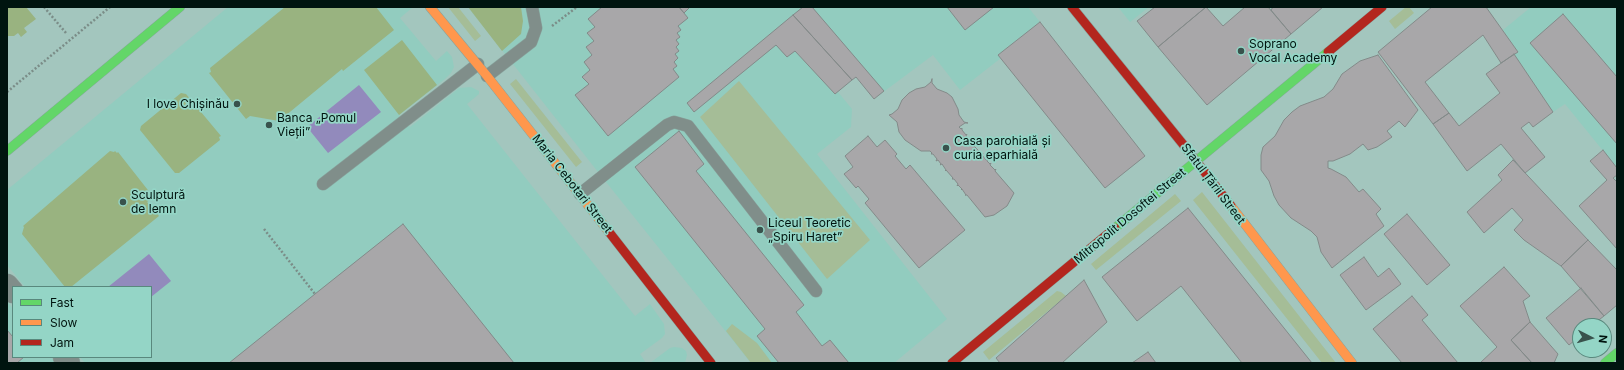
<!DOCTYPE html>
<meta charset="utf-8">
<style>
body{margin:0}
#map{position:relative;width:1624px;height:370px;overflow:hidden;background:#a3c6be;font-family:Inter,sans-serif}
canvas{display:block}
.frame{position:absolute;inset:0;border:8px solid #00140f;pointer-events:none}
.legend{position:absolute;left:12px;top:286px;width:140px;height:72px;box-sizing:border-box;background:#94d5c6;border:1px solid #59887d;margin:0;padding:5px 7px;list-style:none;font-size:12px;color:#00140f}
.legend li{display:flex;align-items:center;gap:8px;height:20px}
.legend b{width:20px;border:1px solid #59887d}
.north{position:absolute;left:1572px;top:318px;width:40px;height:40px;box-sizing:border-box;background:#94d5c6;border:1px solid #59887d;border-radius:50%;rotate:96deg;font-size:11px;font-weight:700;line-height:16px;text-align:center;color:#00140f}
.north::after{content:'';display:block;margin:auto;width:14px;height:18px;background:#39524c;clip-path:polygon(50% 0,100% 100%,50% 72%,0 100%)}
</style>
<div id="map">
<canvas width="1624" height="370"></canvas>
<div class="frame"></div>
<ul class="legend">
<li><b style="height:5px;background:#63d668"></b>Fast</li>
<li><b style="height:5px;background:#ff974d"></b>Slow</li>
<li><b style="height:5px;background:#b3261e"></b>Jam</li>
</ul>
<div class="north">N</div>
</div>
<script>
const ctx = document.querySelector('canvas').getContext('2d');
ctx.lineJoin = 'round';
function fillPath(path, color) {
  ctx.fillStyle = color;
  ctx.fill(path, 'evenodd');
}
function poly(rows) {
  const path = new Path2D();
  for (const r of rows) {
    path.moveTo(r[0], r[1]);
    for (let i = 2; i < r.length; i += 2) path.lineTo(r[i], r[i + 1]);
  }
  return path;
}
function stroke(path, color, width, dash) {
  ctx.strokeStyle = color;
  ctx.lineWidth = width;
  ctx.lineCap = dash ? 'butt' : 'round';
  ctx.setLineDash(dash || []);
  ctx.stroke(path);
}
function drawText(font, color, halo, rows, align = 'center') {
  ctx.font = font + ' Inter,sans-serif';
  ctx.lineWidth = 3.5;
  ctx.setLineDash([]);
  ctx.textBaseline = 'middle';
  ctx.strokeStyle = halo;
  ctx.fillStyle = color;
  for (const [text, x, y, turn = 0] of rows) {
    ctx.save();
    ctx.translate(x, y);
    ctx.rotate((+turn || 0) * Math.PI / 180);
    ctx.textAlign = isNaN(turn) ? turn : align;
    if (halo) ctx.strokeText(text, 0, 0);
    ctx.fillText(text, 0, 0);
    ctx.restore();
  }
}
fillPath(poly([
 [228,7,413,7,400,18,436,61,447,51,452,57,454,67,451,73,445,79,399,115,410,127,459,88,471,87,479,91,479,94,467,104,635,316,650,304,664,324,665,334,662,338,640,354,646,363,85,363,80,357,151,357,151,287,25,287,7,265,7,190],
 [468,7,1028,7,1040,22,998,55,1001,58,960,90,933,55,874,99,856,77,838,92,852,109,851,127,817,154,947,319,894,363,751,363,598,172],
 [1118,7,1149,7,1130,22],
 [1531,7,1617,7,1617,168,1565,104,1553,112,1514,54,1518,52,1503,30],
 [7,301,13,309,13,357,51,357,56,363,7,363],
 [674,347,682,348,686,351,687,355,685,363,650,363,670,348]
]), '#92ccbf');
fillPath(poly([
 [448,7,458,7,481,36,475,41],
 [1406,7,1409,7,1414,13,1395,29,1389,21],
 [516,79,582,162,576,167,510,84],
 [739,81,870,240,827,279,700,117],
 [1202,192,1336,363,1322,363,1193,200],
 [1175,194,1181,201,1096,270,1091,264],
 [1057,291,1061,292,1066,296,989,360,983,352],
 [732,324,757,343,772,363,751,363,726,331]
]), '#a5bd97');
fillPath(poly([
 [7,7,26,7,36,19,24,28,27,32,21,37,18,33,14,36,7,36],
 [285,7,376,7,394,30,343,71,342,69,279,121,250,116,246,119,209,73,211,72,210,68],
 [468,7,521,7,523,21,521,34,502,51],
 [402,40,437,85,399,115,364,70],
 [181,93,186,94,221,136,219,137,220,140,179,173,175,173,140,130,141,126],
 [110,151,114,152,115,151,117,153,118,152,151,194,149,197,151,199,147,202,159,216,71,287,65,287,22,234,24,227,23,226]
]), '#99b380');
fillPath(poly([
 [359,85,381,112,328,153,307,127],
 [149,254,171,281,151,297,151,287,108,287]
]), '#928abc');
const building = poly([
 [602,7,679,7,688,18,678,26,681,30,677,33,680,37,676,40,679,44,676,47,679,51,675,54,678,58,674,62,677,66,673,69,679,77,608,136,575,95,589,84,582,77,590,70,584,62,592,55,586,47,594,41,587,33,595,27,588,19,602,7],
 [679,7,690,7,684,13,679,7],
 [803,7,812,7,884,91,874,99,856,77,852,80,793,15,803,7],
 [947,7,994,7,965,30,947,7],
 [1155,7,1206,7,1158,47,1137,21,1155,7],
 [1206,7,1223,26,1245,7,1268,7,1291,34,1207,105,1158,47,1206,7],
 [1273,7,1323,7,1291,34,1271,10,1273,7],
 [1432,7,1486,7,1518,52,1501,63,1483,35,1425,82,1449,113,1433,124,1378,52,1432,7],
 [1563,14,1617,77,1617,144,1530,43,1563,14],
 [793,15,852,80,835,94,795,51,787,57,776,45,694,112,687,103,793,15],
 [1040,22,1145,156,1105,188,998,55,1040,22],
 [1514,54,1553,112,1533,127,1529,122,1521,128,1545,157,1525,173,1501,144,1467,171,1433,124,1449,113,1459,126,1500,93,1486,74,1514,54],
 [1378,55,1418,110,1405,127,1399,121,1387,131,1392,137,1377,147,1368,150,1363,144,1350,154,1333,161,1328,161,1328,168,1331,169,1346,177,1359,192,1363,189,1381,209,1376,214,1384,226,1332,268,1321,252,1317,237,1311,231,1291,218,1279,205,1274,196,1269,181,1261,170,1261,155,1263,147,1275,136,1284,120,1292,112,1300,106,1324,97,1333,89,1342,74,1360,61,1378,55],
 [932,79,932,83,937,89,947,93,952,97,958,109,959,115,964,122,968,123,965,123,959,127,961,129,962,128,962,130,966,135,967,134,966,136,969,139,970,138,970,140,974,145,975,144,974,146,982,154,983,153,982,155,986,160,988,159,987,161,990,164,991,163,990,165,995,170,996,169,995,171,1014,193,1007,206,994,215,985,217,967,195,965,195,966,195,962,189,961,190,962,189,958,185,957,186,958,184,954,179,952,179,953,178,946,170,945,171,946,170,942,164,940,165,941,164,938,160,936,161,937,159,933,154,931,154,932,153,930,151,921,151,905,140,899,132,897,122,889,115,892,114,898,109,902,100,909,93,916,89,925,87,931,82,932,79],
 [679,131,704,164,696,171,804,305,796,312,822,346,830,340,849,363,779,363,757,336,765,329,635,167,679,131],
 [868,136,877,147,885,140,897,154,895,156,906,169,910,165,965,230,919,268,865,203,869,199,858,186,856,188,844,174,853,167,845,156,868,136],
 [1603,150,1617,168,1617,175,1613,178,1617,182,1617,249,1579,206,1607,180,1590,161,1603,150],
 [1513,160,1588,240,1561,266,1524,240,1514,230,1523,220,1512,208,1484,233,1467,212,1502,180,1498,175,1513,160],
 [1188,208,1312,363,1242,363,1181,286,1137,321,1102,277,1188,208],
 [1407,214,1450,265,1427,285,1384,234,1407,214],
 [403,224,514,363,229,363,315,294,403,224],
 [1588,240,1617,270,1617,305,1604,316,1561,266,1588,240],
 [1364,257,1378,277,1389,268,1401,284,1366,310,1340,275,1364,257],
 [1504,267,1530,296,1523,301,1530,322,1511,340,1532,363,1480,363,1497,347,1460,306,1504,267],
 [1084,280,1107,322,1062,363,1000,363,996,358,1084,280],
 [1581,288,1604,316,1591,326,1580,326,1580,336,1569,345,1546,318,1581,288],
 [1412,296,1428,315,1422,320,1458,363,1402,363,1373,329,1412,296],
 [1530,322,1558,354,1554,363,1532,363,1511,340,1530,322],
 [7,330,13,337,13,357,24,357,17,363,7,363,7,330],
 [1148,352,1156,363,1132,363,1148,352]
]);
fillPath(building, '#a8a7a9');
stroke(building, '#838a89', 1);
const lane = poly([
 [487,76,531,42,536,28,532,7],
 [323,184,478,64],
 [580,194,667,125,674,122,688,126,816,291]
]);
const street = poly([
 [7,285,13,292],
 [64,357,69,363]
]);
const fast = poly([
 [7,151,180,7],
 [1115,228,1328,52],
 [1605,363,1617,353]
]);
const slow = poly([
 [430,7,487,76,609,232],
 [1231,206,1352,363]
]);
const jam = poly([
 [1072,7,1182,143,1231,206],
 [1328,52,1382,7],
 [609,232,711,363],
 [952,363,1115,228]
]);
stroke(lane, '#88a49d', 13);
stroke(street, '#88a49d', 23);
stroke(fast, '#88a49d', 10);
stroke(slow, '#88a49d', 10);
stroke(jam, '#88a49d', 10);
stroke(poly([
 [44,7,66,33],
 [552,26,577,7],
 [7,92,110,7],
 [7,218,8,218],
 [264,229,315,294]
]), '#7b8d88', 2.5, [2, 2]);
stroke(lane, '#808e8a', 12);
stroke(street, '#808e8a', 22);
stroke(fast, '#63d668', 9);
stroke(slow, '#ff974d', 9);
stroke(jam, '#b3261e', 9);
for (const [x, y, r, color] of [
 [1241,51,4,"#39524c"],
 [237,104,4,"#39524c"],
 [269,125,4,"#39524c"],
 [946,148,4,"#39524c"],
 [123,202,4,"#39524c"],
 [760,230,4,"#39524c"]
]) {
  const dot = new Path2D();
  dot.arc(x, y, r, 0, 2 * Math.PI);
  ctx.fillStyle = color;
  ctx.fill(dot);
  stroke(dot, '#94d5c6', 1.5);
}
drawText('12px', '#00140f', '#94d5c6', [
 ["Soprano",1249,44],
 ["Vocal Academy",1249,58],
 ["I love Chișinău",229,104,"right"],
 ["Banca „Pomul",277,118],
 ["Vieții”",277,132],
 ["Casa parohială și",954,141],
 ["curia eparhială",954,155],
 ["Sculptură",131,195],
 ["de lemn",131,209],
 ["Liceul Teoretic",768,223],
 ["„Spiru Haret”",768,237]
], 'left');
drawText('12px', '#00140f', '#94d5c6', [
 ["Maria Cebotari Street",572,184,52],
 ["Sfatul Țării Street",1213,184,53],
 ["Mitropolit Dosoftei Street",1130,216,-40]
]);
</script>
